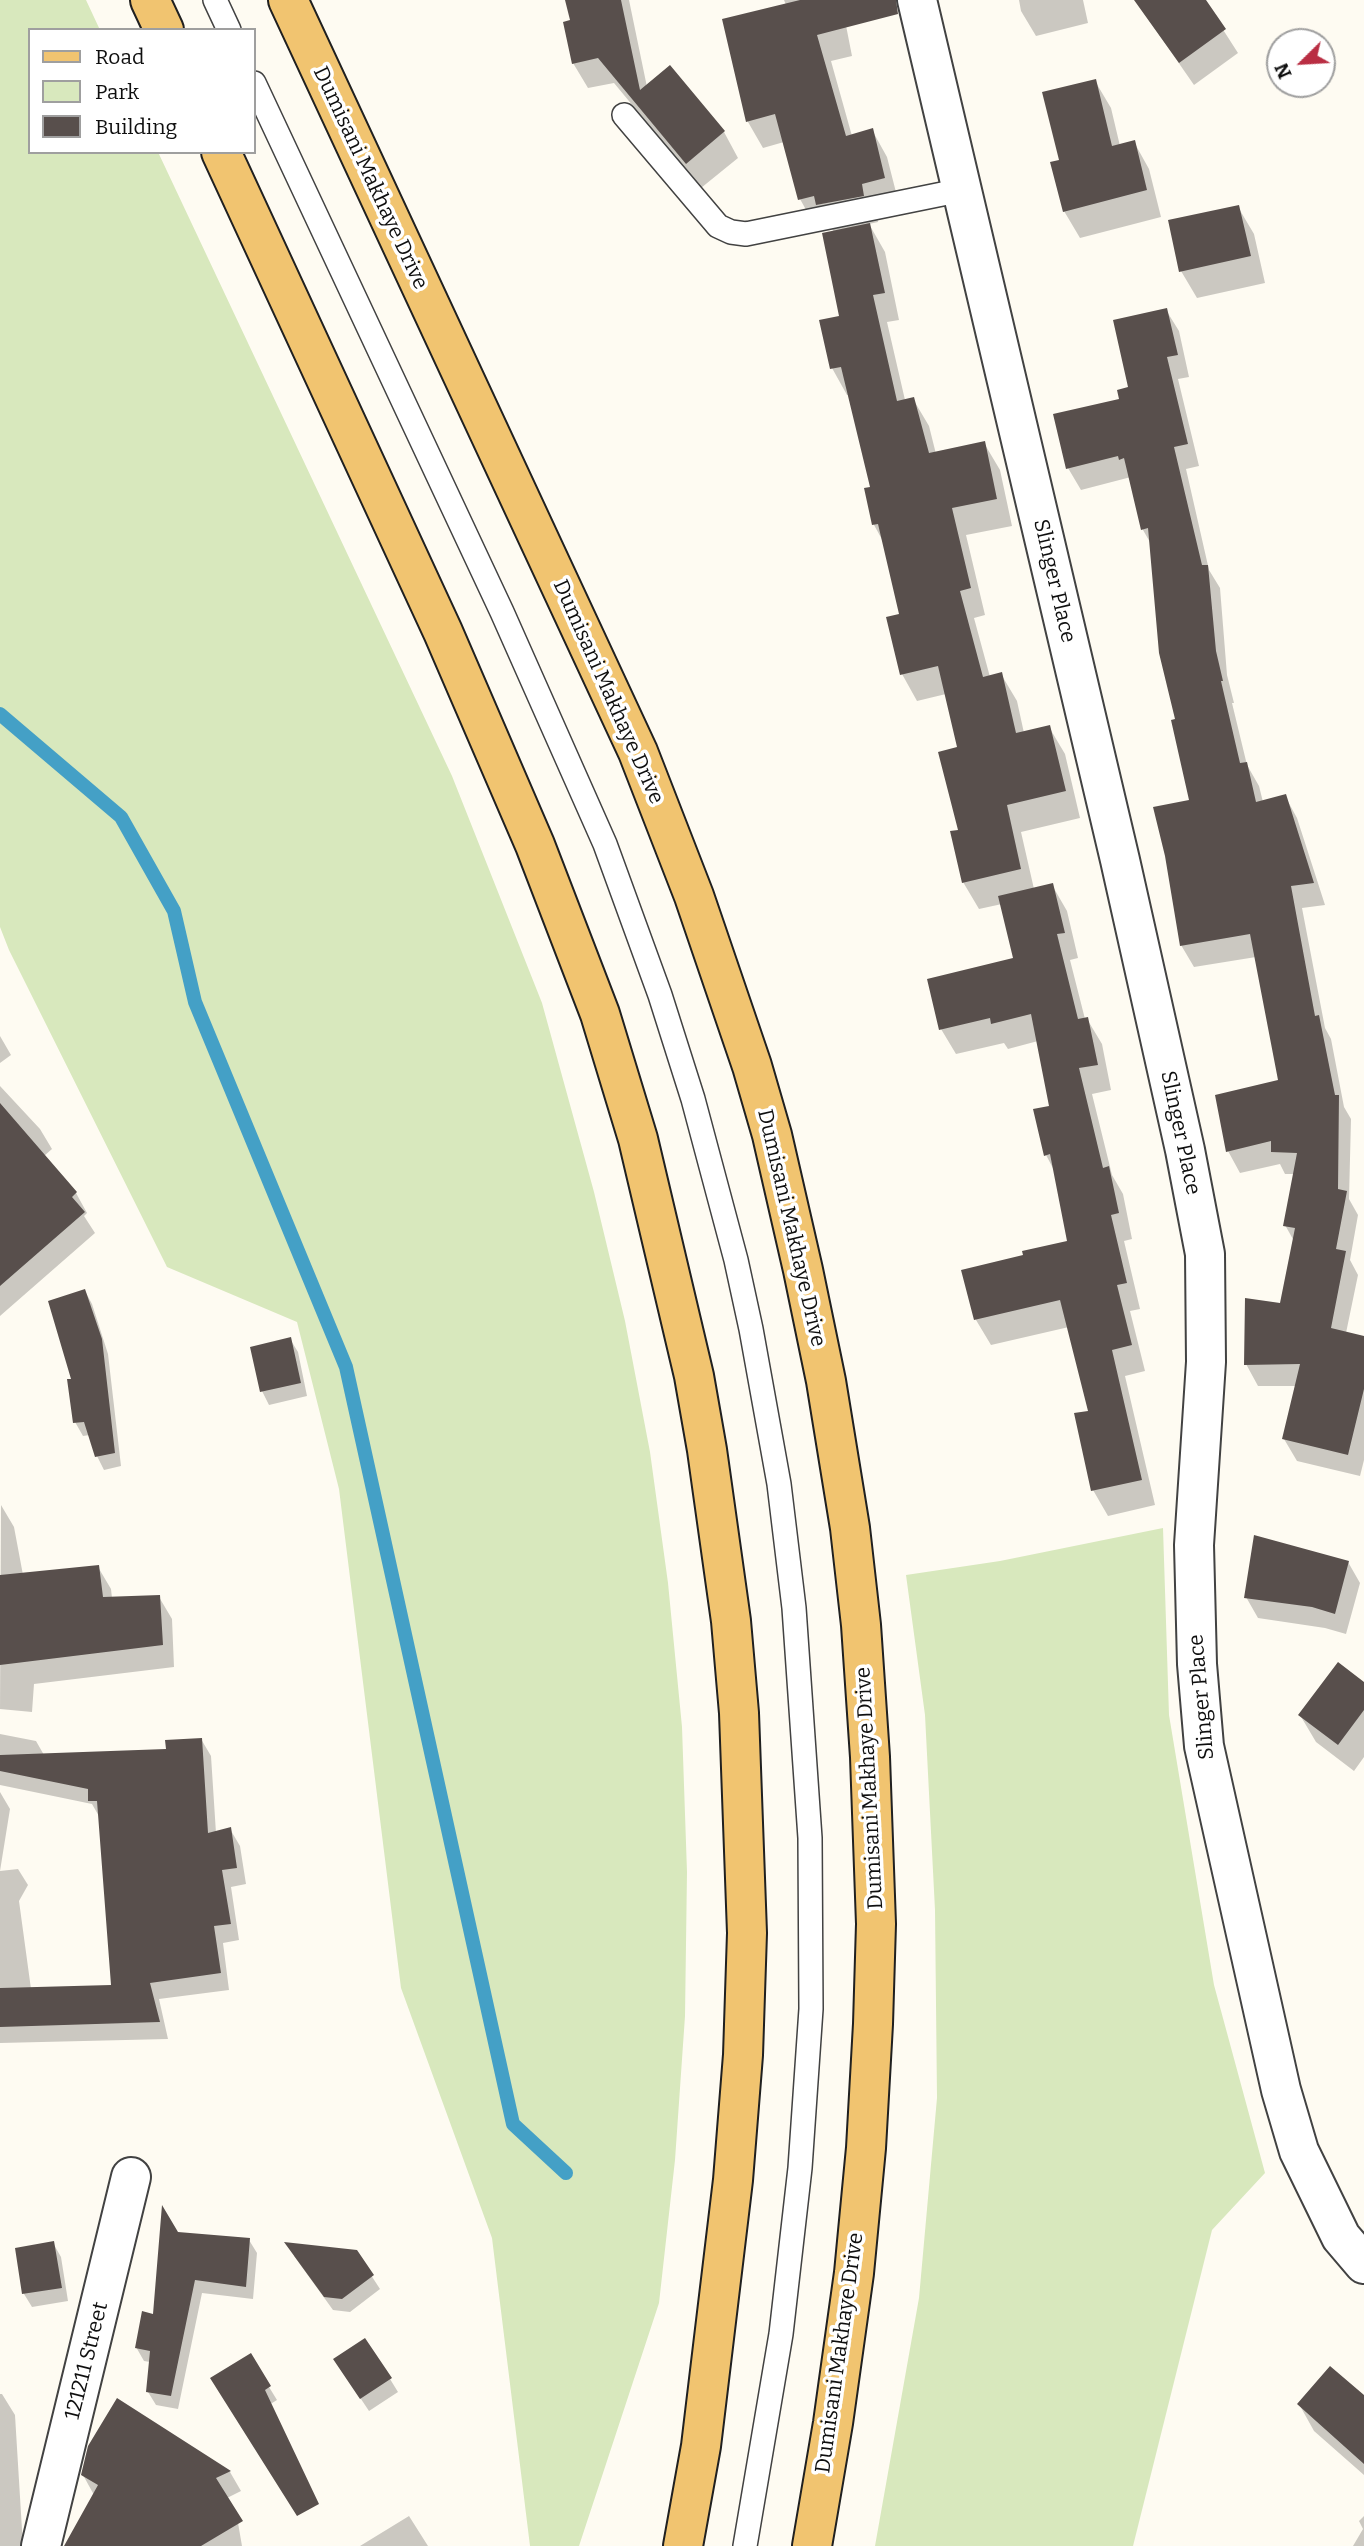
<!DOCTYPE html>
<style>
body{margin:0}
#map{position:relative;width:1364px;height:2546px;overflow:hidden;background:#fefbf2;font-family:Bitter,serif}
canvas{display:block}
.legend{position:absolute;left:28px;top:28px;width:228px;height:126px;box-sizing:border-box;background:#fff;border:2px solid #9f9f9f;margin:0;padding:9px 12px;list-style:none;font-size:21px;color:#0f0f0f}
.legend li{display:flex;align-items:center;gap:14px;height:35px}
.legend b{width:35px;border:2px solid #9f9f9f}
.north{position:absolute;left:1266px;top:28px;width:70px;height:70px;box-sizing:border-box;background:#fff;border:2px solid #9f9f9f;border-radius:50%;rotate:246deg;font-size:19px;font-weight:700;line-height:28px;text-align:center;color:#0f0f0f}
.north::after{content:'';display:block;margin:auto;width:24px;height:32px;background:#b92e43;clip-path:polygon(50% 0,100% 100%,50% 72%,0 100%)}
</style>
<div id="map">
<canvas width="1364" height="2546"></canvas>
<ul class="legend">
<li><b style="height:9px;background:#f1c470"></b>Road</li>
<li><b style="height:19px;background:#d8e8bd"></b>Park</li>
<li><b style="height:19px;background:#584f4c"></b>Building</li>
</ul>
<div class="north">N</div>
</div>
<script>
const ctx = document.querySelector('canvas').getContext('2d');
ctx.lineJoin = 'round';
function fillPath(path, color) {
  ctx.fillStyle = color;
  ctx.fill(path, 'evenodd');
}
function poly(rows) {
  const path = new Path2D();
  for (const r of rows) {
    path.moveTo(r[0], r[1]);
    for (let i = 2; i < r.length; i += 2) path.lineTo(r[i], r[i + 1]);
  }
  return path;
}
function stroke(path, color, width, dash) {
  ctx.strokeStyle = color;
  ctx.lineWidth = width;
  ctx.lineCap = dash ? 'butt' : 'round';
  ctx.setLineDash(dash || []);
  ctx.stroke(path);
}
function drawText(font, color, halo, rows, align = 'center') {
  ctx.font = font + ' Bitter,serif';
  ctx.lineWidth = 7;
  ctx.setLineDash([]);
  ctx.textBaseline = 'middle';
  ctx.strokeStyle = halo;
  ctx.fillStyle = color;
  for (const [text, x, y, turn = 0] of rows) {
    ctx.save();
    ctx.translate(x, y);
    ctx.rotate((+turn || 0) * Math.PI / 180);
    ctx.textAlign = isNaN(turn) ? turn : align;
    if (halo) ctx.strokeText(text, 0, 0);
    ctx.fillText(text, 0, 0);
    ctx.restore();
  }
}
fillPath(poly([
 [0,0,86,0,100,30,30,30,30,152,158,152,452,776,542,1003,594,1192,625,1321,650,1452,668,1583,682,1727,687,1872,685,2016,675,2160,659,2303,579,2546,530,2546,492,2238,401,1988,339,1489,297,1322,167,1267,9,950,0,927],
 [1163,1528,1169,1715,1214,1985,1265,2173,1212,2230,1133,2546,875,2546,919,2298,937,2098,935,1910,925,1715,906,1575,1000,1561]
]), '#d8e8bd');
fillPath(poly([
 [567,0,629,0,647,87,670,67,724,132,738,158,701,188,614,83,588,88,573,63,572,22],
 [784,0,841,0,852,56,831,61,852,136,872,130,887,157,899,204,876,210,878,222,869,224,885,252,899,320,887,322,905,400,913,399,929,426,936,454,984,443,1000,470,1012,526,966,535,985,615,974,618,990,677,1001,674,1017,701,1024,733,1049,727,1065,754,1080,818,1021,832,1034,889,1052,885,1067,911,1078,958,1070,960,1085,1019,1087,1019,1102,1044,1111,1090,1092,1094,1112,1175,1123,1194,1132,1239,1124,1241,1140,1309,1130,1311,1145,1371,1125,1376,1155,1505,1108,1516,1093,1490,1090,1412,1069,1327,991,1345,976,1320,964,1271,1025,1256,1070,1242,1055,1172,1046,1155,1051,1107,1038,1041,1008,1049,1004,1043,956,1054,941,1029,1015,959,1002,904,979,909,963,882,959,749,946,694,917,701,902,674,901,615,884,543,874,525,866,489,872,488,849,395,847,395,832,368,841,317,834,232,828,222,815,226,800,199,784,142,763,148,748,122,724,20,786,5],
 [1019,0,1083,0,1088,23,1036,36,1021,11],
 [1135,0,1204,0,1238,53,1194,85],
 [1095,81,1111,108,1120,146,1134,142,1149,169,1161,217,1080,238,1064,211,1061,161],
 [1238,207,1254,234,1265,283,1197,298,1181,271],
 [1166,310,1179,331,1189,377,1178,379,1199,466,1186,469,1209,570,1220,588,1227,675,1234,703,1232,703,1247,765,1259,786,1263,802,1285,796,1297,818,1325,905,1302,908,1325,1028,1331,1039,1344,1107,1351,1119,1349,1199,1358,1215,1350,1260,1358,1275,1346,1333,1364,1338,1364,1460,1360,1476,1297,1461,1284,1439,1297,1386,1258,1386,1246,1364,1281,1305,1294,1241,1285,1225,1295,1174,1285,1174,1280,1164,1240,1173,1228,1151,1280,1081,1256,957,1194,967,1181,945,1191,801,1151,544,1143,530,1131,477,1081,490,1068,468,1130,388],
 [0,1036,11,1055,0,1063],
 [0,1086,40,1129,52,1149,44,1156,76,1193,87,1213,84,1216,95,1233,0,1316],
 [85,1291,92,1304,108,1354,121,1466,104,1470,97,1456,90,1435,83,1436,75,1422],
 [290,1339,298,1352,307,1396,269,1405,262,1391],
 [1,1505,14,1527,23,1575,98,1567,111,1589,112,1598,159,1597,172,1619,174,1667,34,1684,32,1712,0,1709],
 [1348,1562,1360,1583,1346,1634,1325,1628,1258,1618,1246,1597],
 [1364,1684,1364,1757,1354,1771,1316,1742,1300,1715],
 [0,1734,36,1741,44,1755,167,1751,201,1739,211,1756,216,1833,230,1829,240,1846,246,1884,231,1887,239,1940,223,1943,229,1990,159,1999,168,2039,0,2043,0,1792,10,1809,0,1871,18,1869,28,1885,19,1901,31,1989,113,1987,100,1818,92,1804,0,1785],
 [177,2234,249,2240,257,2253,253,2299,202,2293,178,2409,156,2405,148,2392,150,2362,144,2361,136,2347,154,2316],
 [53,2243,61,2257,68,2301,32,2307,24,2294,17,2250],
 [356,2252,380,2289,350,2312,333,2310,294,2256],
 [250,2356,277,2400,246,2419],
 [343,2372,390,2379,398,2392,369,2411],
 [0,2394,2,2394,15,2415,23,2546,0,2546],
 [1364,2397,1364,2475,1314,2431,1299,2404],
 [117,2401,230,2472,241,2491,227,2498,237,2517,242,2546,65,2546,94,2495,83,2475],
 [409,2516,428,2546,360,2546],
 [1364,2516,1364,2546,1353,2546,1363,2529,1359,2521]
]), '#0003');
stroke(poly([
 [0,714,121,817,174,911,195,1002,346,1367,513,2124,566,2173]
]), '#44a0c6', 14);
fillPath(poly([
 [565,0,621,0,640,90,670,65,725,131,686,164,598,58,572,64,563,22,570,20],
 [800,0,896,0,898,14,817,35,846,136,873,128,885,178,862,184,864,196,816,205,814,196,798,200,775,114,746,122,722,19],
 [1134,0,1206,0,1226,29,1179,63],
 [1096,79,1112,146,1135,140,1147,190,1063,212,1050,162,1059,160,1042,92],
 [1239,205,1251,256,1179,272,1168,220],
 [870,223,885,293,873,295,897,401,914,397,929,453,985,441,997,499,952,508,971,588,960,591,983,677,1002,672,1016,733,1050,725,1066,791,1007,805,1021,869,962,883,950,831,958,830,938,752,957,747,938,666,900,675,886,617,899,614,878,524,872,525,864,488,870,487,841,367,830,369,819,320,839,316,822,233],
 [1167,308,1178,355,1167,357,1188,444,1174,447,1202,565,1208,565,1216,651,1223,681,1221,681,1240,763,1247,762,1256,802,1286,794,1314,883,1291,886,1315,1016,1319,1015,1335,1095,1339,1095,1338,1189,1347,1191,1336,1249,1346,1251,1331,1328,1364,1336,1364,1389,1348,1455,1282,1439,1300,1364,1244,1365,1245,1298,1280,1303,1295,1228,1283,1226,1297,1153,1271,1152,1271,1141,1226,1152,1215,1095,1278,1080,1250,934,1180,946,1165,856,1153,807,1189,800,1171,720,1175,719,1159,653,1148,528,1141,530,1124,458,1119,460,1118,456,1066,469,1053,414,1119,399,1117,390,1128,387,1113,320],
 [1053,883,1065,933,1057,934,1078,1019,1088,1017,1098,1065,1079,1068,1103,1168,1109,1166,1119,1213,1111,1215,1127,1283,1117,1285,1132,1345,1112,1350,1142,1480,1091,1491,1074,1413,1088,1411,1060,1300,974,1320,961,1270,1023,1255,1022,1251,1067,1241,1050,1154,1044,1156,1033,1109,1049,1106,1031,1014,991,1024,990,1018,939,1030,927,979,1013,958,998,896],
 [0,1103,77,1192,72,1197,85,1212,0,1286],
 [85,1289,102,1339,115,1453,95,1457,84,1422,73,1423,67,1379,71,1379,48,1301],
 [291,1337,301,1383,260,1392,250,1347],
 [1254,1535,1349,1561,1335,1614,1312,1607,1244,1598],
 [99,1565,103,1597,160,1595,163,1645,0,1665,0,1575],
 [1338,1662,1364,1682,1364,1710,1338,1745,1298,1715],
 [202,1738,208,1833,231,1827,237,1868,222,1870,231,1924,214,1926,221,1973,150,1983,160,2022,0,2027,0,1988,111,1985,97,1801,88,1801,88,1789,0,1771,0,1755,166,1749,165,1740],
 [162,2205,178,2232,250,2238,246,2287,195,2280,171,2396,146,2392,150,2351,135,2348,142,2311,153,2314],
 [54,2241,62,2288,22,2294,15,2248],
 [284,2242,357,2250,374,2275,342,2299,324,2297],
 [365,2338,392,2378,360,2399,333,2359],
 [251,2353,271,2386,265,2390,319,2504,297,2516,210,2378],
 [1330,2366,1364,2395,1364,2464,1297,2404],
 [117,2398,231,2471,216,2478,243,2521,201,2546,64,2546,98,2485,81,2475,88,2446]
]), '#584f4c');
const lane = poly([
 [215,0,229,30],
 [254,83,502,612,605,844,660,995,693,1099,736,1260,751,1329,779,1484,794,1608,810,1838,811,2009,800,2168,781,2334,745,2546],
 [624,115,718,226,731,232,746,234,962,190]
]);
const street = poly([
 [917,0,1120,860,1185,1150,1205,1254,1206,1362,1194,1545,1197,1664,1204,1746,1281,2090,1299,2151,1341,2237,1364,2264],
 [41,2546,131,2177]
]);
const primary = poly([
 [150,0,164,30],
 [288,0,638,752,694,896,752,1066,772,1135,803,1270,826,1381,850,1528,861,1625,870,1757,876,1924,873,2024,866,2148,854,2273,833,2423,812,2546],
 [221,152,443,632,535,845,600,1014,638,1139,694,1376,707,1450,731,1621,739,1713,747,1933,743,2055,733,2180,701,2446,683,2546]
]);
stroke(lane, '#424242', 26);
stroke(street, '#424242', 42);
stroke(primary, '#202020', 42);
stroke(lane, '#fff', 23);
stroke(street, '#fff', 38);
stroke(primary, '#f1c470', 38);
drawText('21px', '#0f0f0f', '#fff', [
 ["Dumisani Makhaye Drive",370,178,65],
 ["Slinger Place",1054,581,77],
 ["Dumisani Makhaye Drive",608,692,66],
 ["Slinger Place",1180,1133,78],
 ["Dumisani Makhaye Drive",791,1228,77],
 ["Slinger Place",1202,1697,-95],
 ["Dumisani Makhaye Drive",870,1788,-93],
 ["Dumisani Makhaye Drive",840,2353,-82],
 ["121211 Street",87,2361,-76]
]);
</script>
